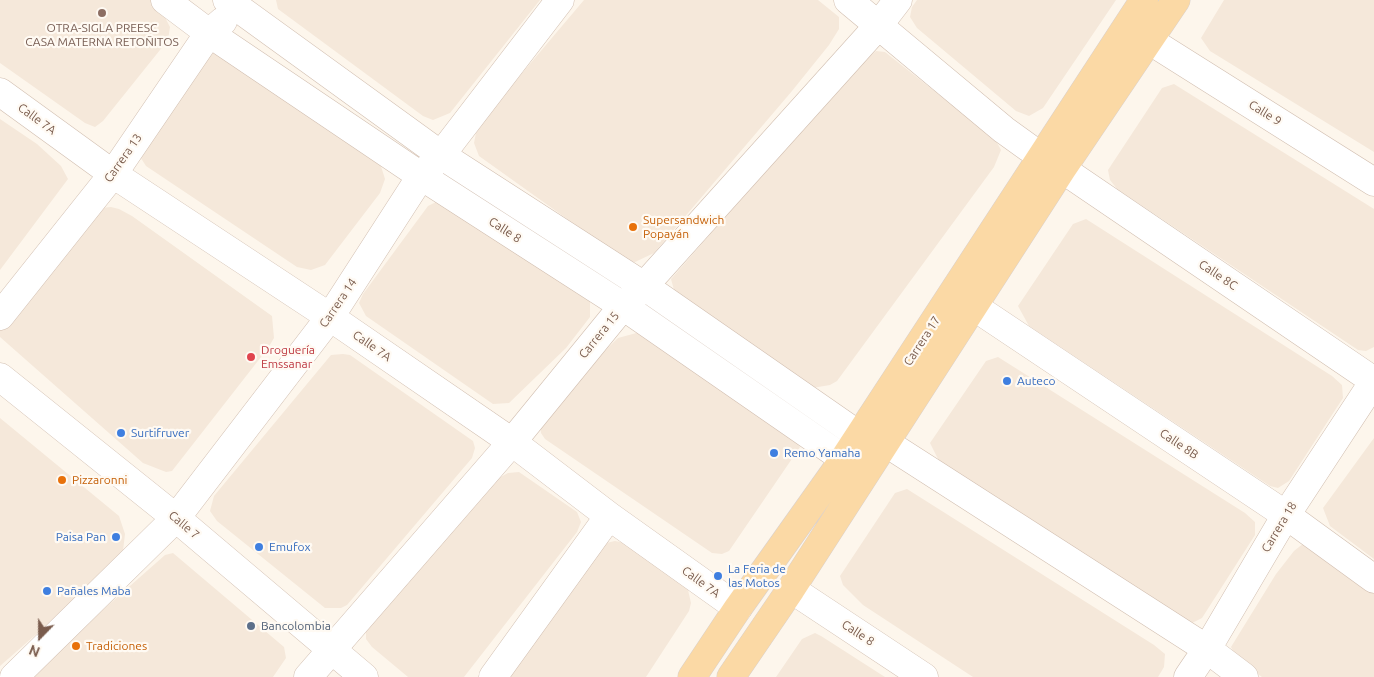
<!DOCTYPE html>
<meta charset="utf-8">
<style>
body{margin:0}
#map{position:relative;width:1374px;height:677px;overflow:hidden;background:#fdf6ec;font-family:Ubuntu,sans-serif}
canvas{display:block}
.north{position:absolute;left:15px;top:612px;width:50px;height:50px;-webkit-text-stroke:4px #fffaf3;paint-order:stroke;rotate:202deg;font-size:14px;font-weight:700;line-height:20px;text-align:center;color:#7a5c4d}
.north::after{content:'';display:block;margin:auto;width:18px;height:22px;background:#7a5c4d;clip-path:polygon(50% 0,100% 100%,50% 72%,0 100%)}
</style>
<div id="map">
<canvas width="1374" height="677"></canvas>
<div class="north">N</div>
</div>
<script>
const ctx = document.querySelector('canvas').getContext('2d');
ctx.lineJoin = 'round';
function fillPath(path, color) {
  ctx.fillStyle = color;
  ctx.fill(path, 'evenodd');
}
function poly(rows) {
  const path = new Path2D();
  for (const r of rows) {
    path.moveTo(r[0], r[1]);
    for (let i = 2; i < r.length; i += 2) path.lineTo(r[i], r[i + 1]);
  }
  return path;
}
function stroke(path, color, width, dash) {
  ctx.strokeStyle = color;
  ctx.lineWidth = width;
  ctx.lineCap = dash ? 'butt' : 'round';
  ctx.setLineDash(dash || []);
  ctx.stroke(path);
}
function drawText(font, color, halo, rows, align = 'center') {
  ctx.font = font + ' Ubuntu,sans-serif';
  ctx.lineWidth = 4.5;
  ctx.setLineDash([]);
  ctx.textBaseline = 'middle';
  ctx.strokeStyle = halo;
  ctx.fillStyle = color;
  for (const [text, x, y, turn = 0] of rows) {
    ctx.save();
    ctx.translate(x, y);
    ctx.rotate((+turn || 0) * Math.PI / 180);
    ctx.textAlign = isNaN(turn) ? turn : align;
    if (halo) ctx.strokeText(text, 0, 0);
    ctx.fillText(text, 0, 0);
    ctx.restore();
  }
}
fillPath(poly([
 [0,0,156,0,170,27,168,40,103,121,95,127,85,123,0,63],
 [276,0,540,0,450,113,433,120,423,116,278,9],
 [584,0,818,0,839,17,839,29,829,45,792,91,654,253,635,262,626,261,479,156,474,143,476,133,485,117],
 [917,0,1116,0,1043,108,1029,116,1016,111,917,28,910,17,912,7],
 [1224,0,1374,0,1374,152,1210,51,1201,38],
 [876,51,885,52,995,139,1001,150,994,167,837,381,830,385,812,388,698,313,674,290,671,279,855,69],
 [214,53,228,59,379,160,385,179,380,193,325,265,311,270,297,267,146,166,137,152,202,59],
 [1174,84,1374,209,1374,347,1366,351,1358,350,1117,189,1110,180,1108,170,1162,88],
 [0,119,37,144,61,166,68,179,0,270],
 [436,202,451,205,590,301,590,317,566,348,509,403,493,404,366,316,359,303,363,294,428,206],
 [111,207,119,209,132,216,272,316,274,338,268,348,172,471,166,472,143,463,0,337,0,314,101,208],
 [1086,219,1332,376,1342,385,1343,398,1289,481,1278,488,1270,486,1029,326,1018,306,1073,224],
 [640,332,795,438,800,447,729,551,722,554,712,553,545,439,541,433,540,423,587,368,618,338],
 [343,354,350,355,473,441,475,448,472,458,347,605,341,608,325,608,217,521,210,511,214,496,331,355],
 [998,357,1245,513,1255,522,1255,535,1202,618,1190,624,940,463,930,443,986,361],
 [0,418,119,516,125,534,122,559,0,666],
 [1374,438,1374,559,1330,526,1323,508],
 [519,472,577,512,581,522,577,532,464,677,408,677,372,647,366,639,366,630,493,481,508,473],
 [907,489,1154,645,1165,654,1164,667,1158,677,973,677,863,605,843,585,840,576,895,493],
 [615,541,625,543,655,559,688,590,691,603,689,611,646,677,502,677,606,543],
 [1304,543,1374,584,1374,677,1262,677,1239,660,1234,653,1231,647,1276,574,1294,551],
 [173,553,284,647,286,658,273,677,27,677,165,555],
 [815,633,821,636,885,677,776,677,802,639]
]), '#f5e8da');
const minor = poly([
 [165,0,209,33,421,176,623,306,844,459],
 [227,0,441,155,644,286,860,436],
 [848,0,1004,130,1029,148],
 [1155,44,1374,182],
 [0,92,113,174,330,317,512,442,609,516,738,608],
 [1062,169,1374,381],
 [982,312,1286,515,1374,579],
 [0,316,113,174,209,33,223,21],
 [0,377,176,518,364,677],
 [894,448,1207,649,1244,677],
 [791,589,924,677],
 [14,677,176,518,330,317,421,176,441,155,560,0],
 [308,677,512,442,623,306,644,286,878,26,898,0],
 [493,677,609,516],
 [1188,677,1207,649,1286,515,1374,381]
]);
const major = poly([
 [692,677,738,608,844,459,1144,0],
 [731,677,791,589,1062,169,1176,0]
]);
stroke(minor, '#d1beb0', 29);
stroke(major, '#dad1cd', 29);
stroke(minor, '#fff', 28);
stroke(major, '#fbd9a5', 28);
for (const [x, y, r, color] of [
 [102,13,5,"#8d6e63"],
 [633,227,5,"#e8710a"],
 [251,357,5,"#e0444e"],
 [1007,381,5,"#3f7fe0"],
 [121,433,5,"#3f7fe0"],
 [774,453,5,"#3f7fe0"],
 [62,480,5,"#e8710a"],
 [116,537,5,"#3f7fe0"],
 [259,547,5,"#3f7fe0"],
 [718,576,5,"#3f7fe0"],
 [47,591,5,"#3f7fe0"],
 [251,626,5,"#5c6f8a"],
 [76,646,5,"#e8710a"]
]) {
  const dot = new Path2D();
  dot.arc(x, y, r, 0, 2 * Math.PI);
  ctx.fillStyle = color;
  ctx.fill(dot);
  stroke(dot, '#fffaf3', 2);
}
drawText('12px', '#785e54', '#fffaf3', [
 ["OTRA-SIGLA PREESC",102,28],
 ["CASA MATERNA RETOÑITOS",102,42]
]);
drawText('12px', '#7a5c4d', '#fffaf3', [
 ["Calle 9",1265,113,32],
 ["Calle 7A",37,119,36],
 ["Carrera 13",123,158,-55],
 ["Calle 8",505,230,33],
 ["Calle 8C",1218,275,34],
 ["Carrera 14",338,303,-56],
 ["Carrera 15",599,335,-51],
 ["Carrera 17",922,341,-57],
 ["Calle 7A",372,346,35],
 ["Calle 8B",1179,444,34],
 ["Calle 7",184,525,40],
 ["Carrera 18",1279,527,-59],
 ["Calle 7A",701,582,36],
 ["Calle 8",858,633,33]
]);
drawText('12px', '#c56008', '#fffaf3', [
 ["Supersandwich",643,220],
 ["Popayán",643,234],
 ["Pizzaronni",72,480],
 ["Tradiciones",86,646]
], 'left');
drawText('12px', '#be3a42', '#fffaf3', [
 ["Droguería",261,350],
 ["Emssanar",261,364]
], 'left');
drawText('12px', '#366cbe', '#fffaf3', [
 ["Auteco",1017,381],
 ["Surtifruver",131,433],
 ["Remo Yamaha",784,453],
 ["Paisa Pan",106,537,"right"],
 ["Emufox",269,547],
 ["La Feria de",728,569],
 ["las Motos",728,583],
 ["Pañales Maba",57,591]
], 'left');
drawText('12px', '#4e5e75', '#fffaf3', [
 ["Bancolombia",261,626]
], 'left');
</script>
